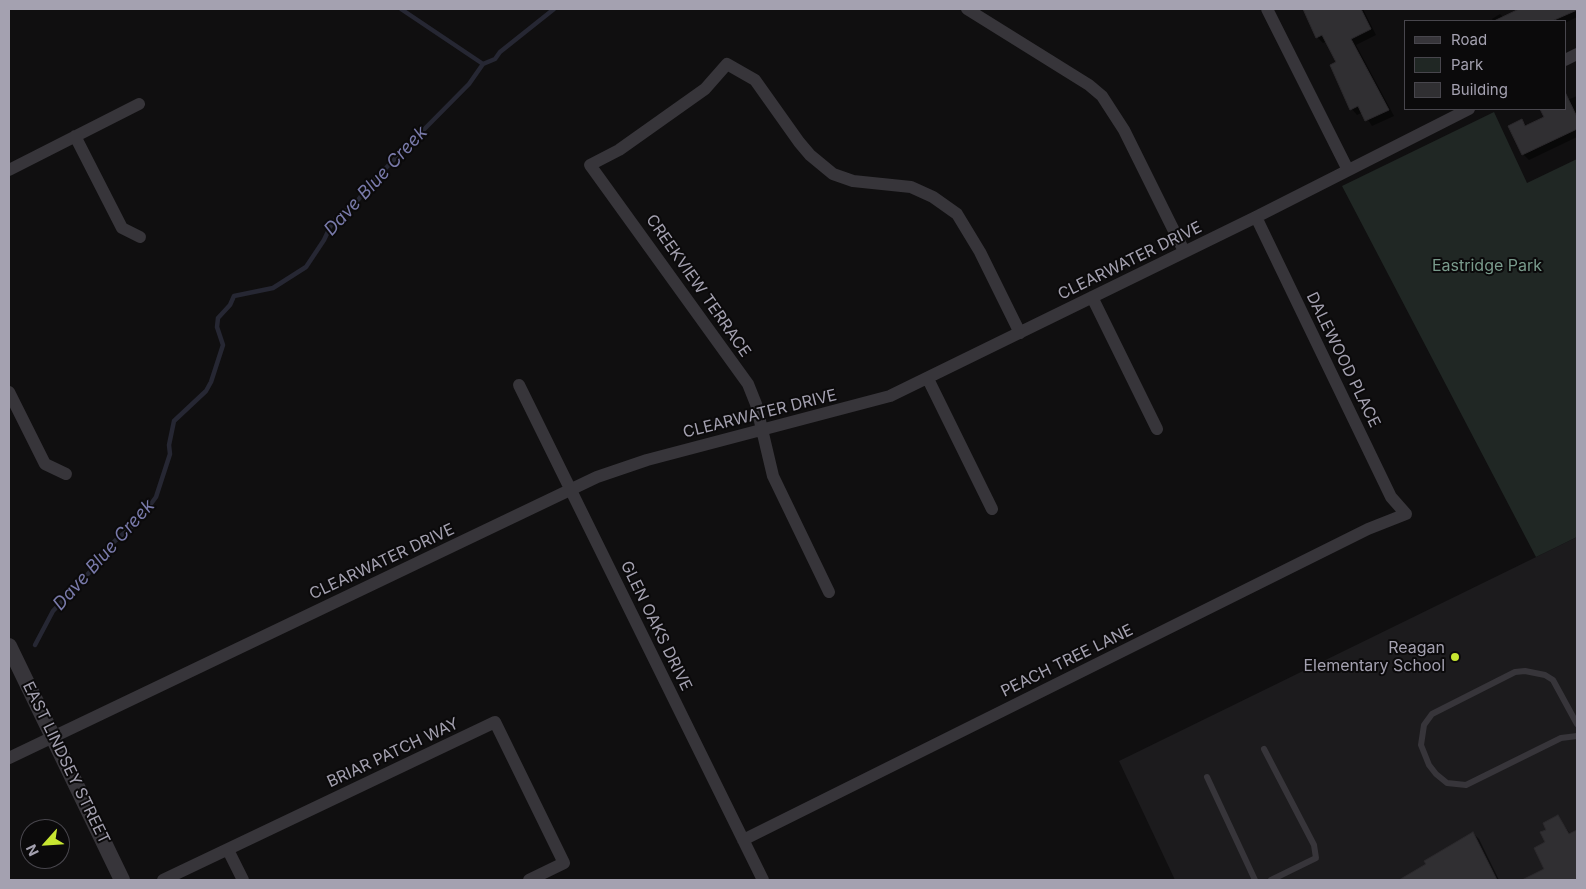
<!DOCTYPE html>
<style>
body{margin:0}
#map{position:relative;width:1586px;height:889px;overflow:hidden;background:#100f10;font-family:Inter,sans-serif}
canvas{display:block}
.frame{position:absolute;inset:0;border:10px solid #a4a1b0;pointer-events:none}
.legend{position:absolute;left:1404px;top:20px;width:162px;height:90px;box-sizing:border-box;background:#0b0a0b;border:1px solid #48464d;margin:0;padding:6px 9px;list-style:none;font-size:15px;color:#a4a1b0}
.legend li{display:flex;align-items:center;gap:10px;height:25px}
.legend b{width:25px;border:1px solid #48464d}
.north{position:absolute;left:20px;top:819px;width:50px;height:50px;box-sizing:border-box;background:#0b0a0b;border:1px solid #48464d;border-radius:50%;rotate:244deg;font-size:14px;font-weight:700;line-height:20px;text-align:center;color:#a4a1b0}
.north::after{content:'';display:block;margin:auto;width:18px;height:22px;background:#c7e631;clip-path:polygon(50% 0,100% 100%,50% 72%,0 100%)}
</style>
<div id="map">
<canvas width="1586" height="889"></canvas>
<div class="frame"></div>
<ul class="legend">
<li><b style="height:6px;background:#37353a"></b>Road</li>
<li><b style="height:14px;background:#202724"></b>Park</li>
<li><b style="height:14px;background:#302f32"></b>Building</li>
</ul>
<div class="north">N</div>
</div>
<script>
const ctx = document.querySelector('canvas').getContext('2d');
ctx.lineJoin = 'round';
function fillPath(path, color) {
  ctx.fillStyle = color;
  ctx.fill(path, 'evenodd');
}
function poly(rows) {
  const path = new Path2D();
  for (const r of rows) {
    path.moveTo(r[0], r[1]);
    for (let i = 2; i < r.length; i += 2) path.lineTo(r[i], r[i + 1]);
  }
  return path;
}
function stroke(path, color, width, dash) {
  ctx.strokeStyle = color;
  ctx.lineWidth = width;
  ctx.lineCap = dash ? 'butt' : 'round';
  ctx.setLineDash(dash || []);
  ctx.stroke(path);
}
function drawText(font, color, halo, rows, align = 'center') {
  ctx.font = font + ' Inter,sans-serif';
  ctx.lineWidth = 4;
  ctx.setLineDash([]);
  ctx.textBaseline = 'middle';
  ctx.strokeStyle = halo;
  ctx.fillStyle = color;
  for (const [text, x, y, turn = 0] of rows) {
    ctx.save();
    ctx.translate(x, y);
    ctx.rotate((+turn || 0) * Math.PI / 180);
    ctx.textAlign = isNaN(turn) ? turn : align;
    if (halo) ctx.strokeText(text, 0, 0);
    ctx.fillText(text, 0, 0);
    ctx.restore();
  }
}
fillPath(poly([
 [1577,537,1577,880,1175,880,1119,761]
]), '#1c1b1d');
fillPath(poly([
 [1494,112,1527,183,1577,159,1577,537,1536,557,1342,186]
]), '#202724');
fillPath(poly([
 [1304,9,1363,9,1376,35,1356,45,1394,116,1372,126,1363,112,1357,115,1352,109,1338,63,1327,41,1323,43,1317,37],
 [1522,9,1577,9,1577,17,1565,23,1565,21,1493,21,1492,19,1500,14,1504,18],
 [1577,96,1577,137,1529,160,1523,154,1521,120,1527,126,1546,117,1542,111,1565,109,1565,101],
 [1558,817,1571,835,1577,831,1577,880,1525,880,1546,870,1547,830],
 [1473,833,1479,839,1499,880,1402,880]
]), '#0007');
stroke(poly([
 [401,9,483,64],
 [35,645,53,611,102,559,108,547,139,520,156,497,170,454,169,445,174,421,206,391,211,382,223,345,217,327,218,318,230,305,234,296,273,288,306,267,324,240,332,223,358,200,370,184,469,84,483,64,495,59,500,52,554,9]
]), '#262733', 4.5);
const building = poly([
 [1303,9,1361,9,1371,29,1351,39,1389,110,1365,121,1358,106,1350,110,1330,65,1336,62,1322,35,1316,38,1303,9],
 [1519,9,1577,9,1577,10,1552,21,1494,21,1519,9],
 [1565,92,1577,117,1577,129,1522,155,1508,126,1522,119,1525,126,1544,117,1540,109,1565,109,1565,92],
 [1558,815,1569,834,1577,830,1577,880,1522,880,1544,869,1534,848,1545,842,1540,832,1546,830,1543,823,1558,815],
 [1473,832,1497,880,1399,880,1426,864,1424,861,1473,832]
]);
fillPath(building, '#302f32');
stroke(building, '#2b292c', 1);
stroke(poly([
 [1577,724,1553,680,1545,675,1525,671,1515,672,1432,714,1424,725,1421,745,1429,765,1436,774,1447,783,1466,785,1561,738,1577,736],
 [1264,749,1314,845,1316,858,1271,880],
 [1207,777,1255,880]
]), '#37353a', 6);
stroke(poly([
 [967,9,1089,85,1102,96,1124,130,1184,251],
 [1267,9,1348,170],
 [1565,60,1577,54],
 [75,136,122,228,140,237],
 [9,170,139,104],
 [1092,297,1157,429],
 [928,379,992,509],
 [519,385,763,880],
 [9,392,45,464,66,474],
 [829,592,773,476,756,404,748,384,590,165,619,150,705,89,727,64,755,80,799,142,810,155,833,174,853,181,911,187,933,197,957,214,980,252,1020,333],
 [9,758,597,477,647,460,890,396,1256,217,1469,109],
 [743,840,1368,529,1406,514,1391,497,1256,217],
 [228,850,243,880],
 [163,880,495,722,564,863,529,880]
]), '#37353a', 12);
stroke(poly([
 [9,646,122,880]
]), '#37353a', 16);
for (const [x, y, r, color] of [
 [1455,657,5,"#c7e631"]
]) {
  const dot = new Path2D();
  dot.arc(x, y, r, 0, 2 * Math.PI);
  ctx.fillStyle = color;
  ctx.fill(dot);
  stroke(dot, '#0b0a0b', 2);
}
drawText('16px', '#a4a1b0', '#0b0a0b', [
 ["CLEARWATER DRIVE",1130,261,-26],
 ["CREEKVIEW TERRACE",698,286,55],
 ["DALEWOOD PLACE",1343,360,64],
 ["CLEARWATER DRIVE",760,414,-14],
 ["CLEARWATER DRIVE",382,562,-25],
 ["GLEN OAKS DRIVE",656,626,64],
 ["PEACH TREE LANE",1067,661,-26],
 ["BRIAR PATCH WAY",393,753,-25],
 ["EAST LINDSEY STREET",66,763,64]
]);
drawText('16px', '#799b8c', '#0b0a0b', [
 ["Eastridge Park",1487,266]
]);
drawText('16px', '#a4a1b0', '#0b0a0b', [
 ["Reagan",1445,648],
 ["Elementary School",1445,666]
], 'right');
drawText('italic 18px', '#797aaa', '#0b0a0b', [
 ["Dave Blue Creek",376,181,-47],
 ["Dave Blue Creek",104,555,-48]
]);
</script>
